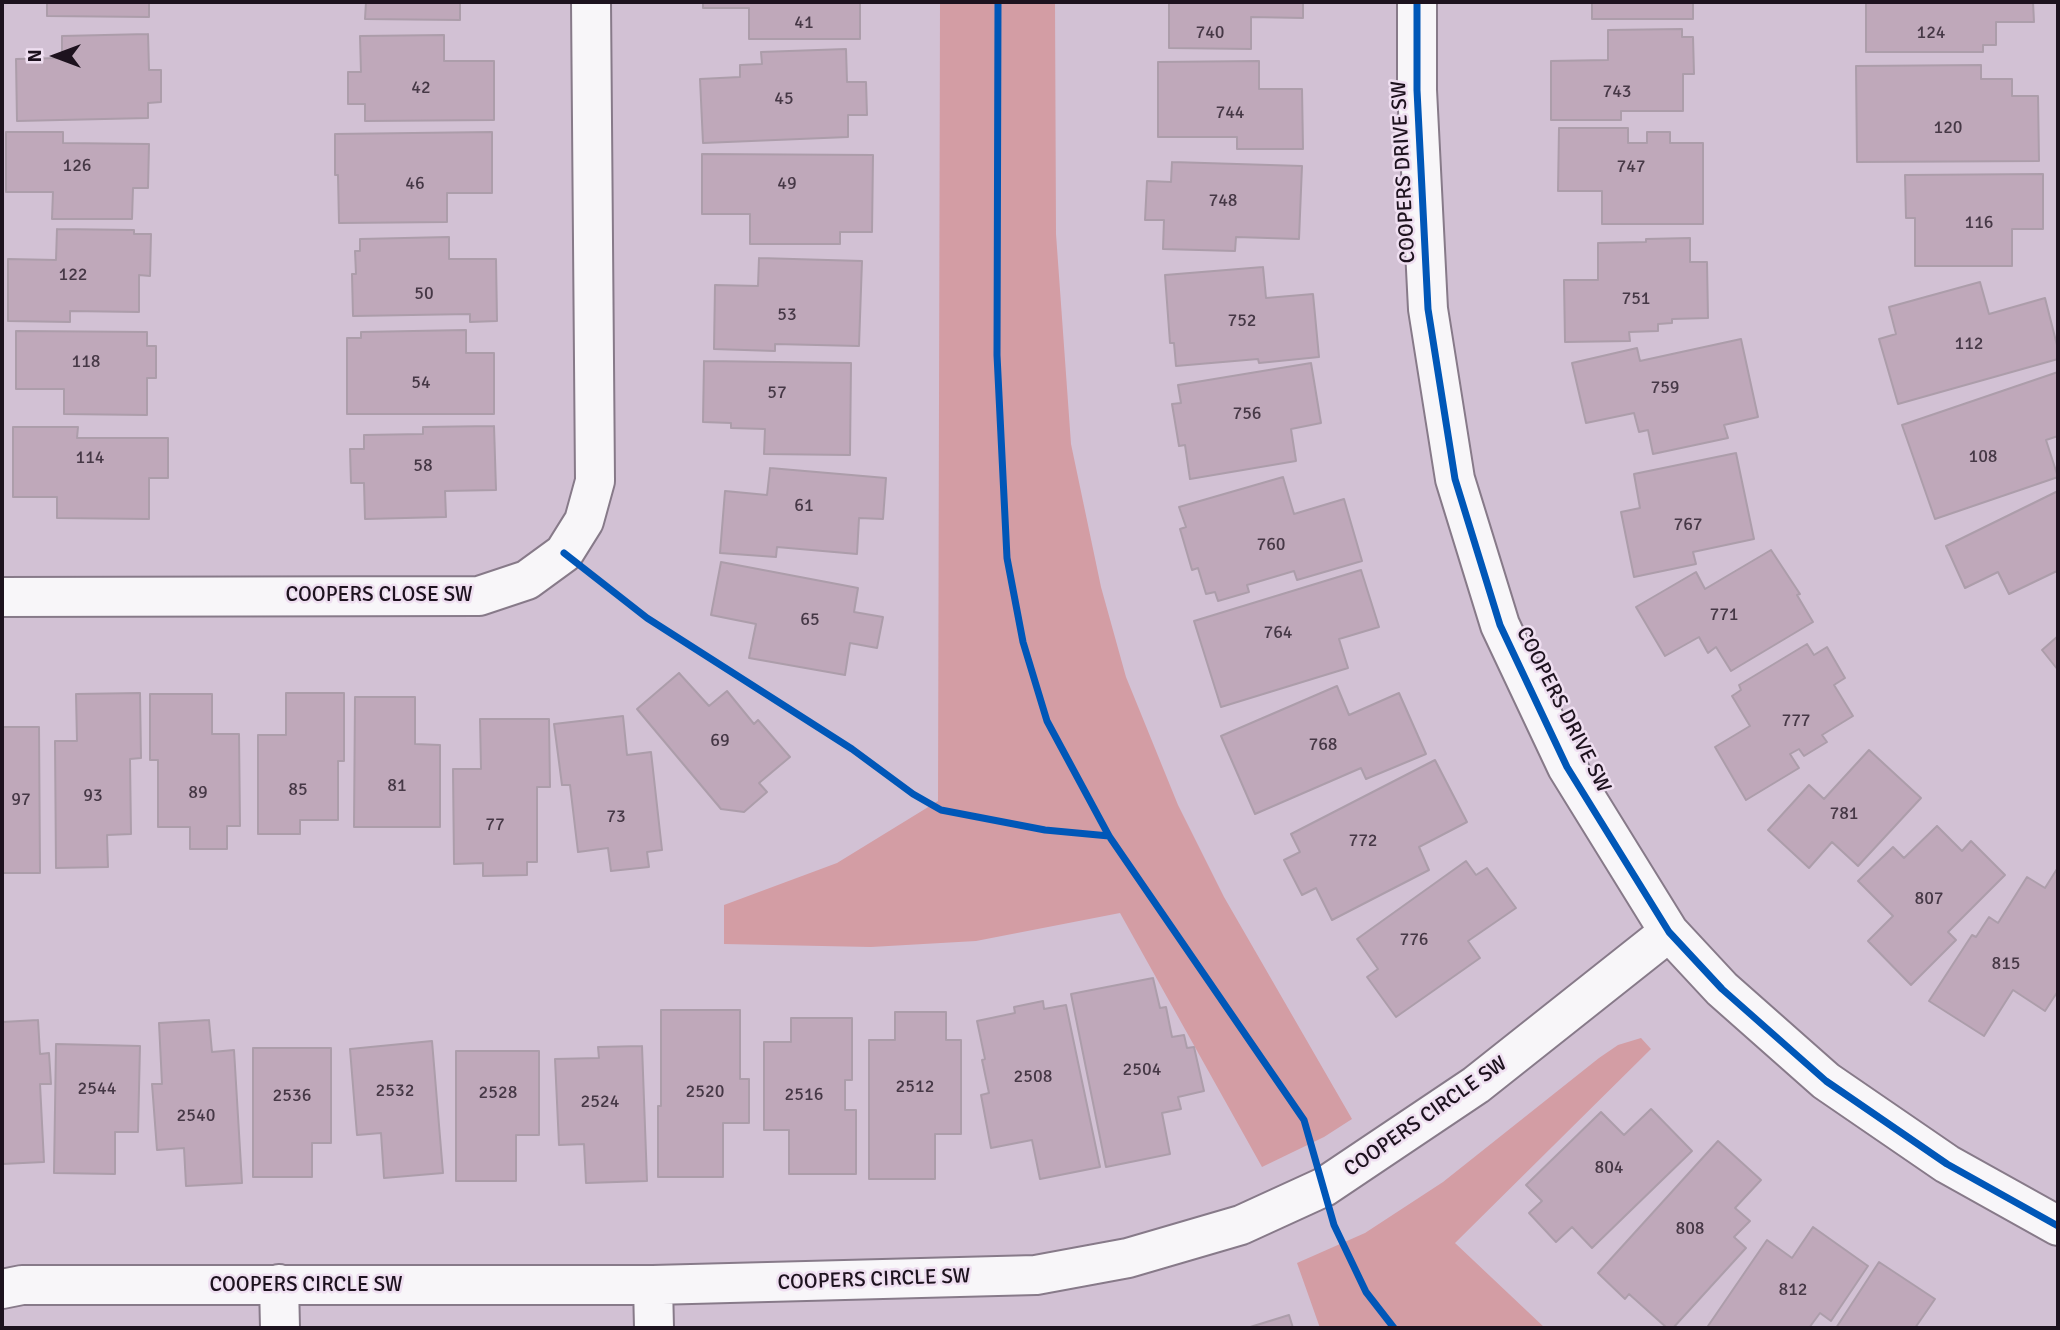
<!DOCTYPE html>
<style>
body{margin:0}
#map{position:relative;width:2060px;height:1330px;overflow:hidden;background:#d2c1d4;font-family:Signika,sans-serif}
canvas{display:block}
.frame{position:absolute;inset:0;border:4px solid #1d121e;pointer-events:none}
.north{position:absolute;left:21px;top:21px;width:70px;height:70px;-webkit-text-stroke:5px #efdff1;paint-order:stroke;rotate:270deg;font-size:19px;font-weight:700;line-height:28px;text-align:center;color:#1d121e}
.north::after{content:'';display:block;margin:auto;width:24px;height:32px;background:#1d121e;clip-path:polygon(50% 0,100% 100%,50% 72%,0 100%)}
</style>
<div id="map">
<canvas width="2060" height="1330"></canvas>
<div class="frame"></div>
<div class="north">N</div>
</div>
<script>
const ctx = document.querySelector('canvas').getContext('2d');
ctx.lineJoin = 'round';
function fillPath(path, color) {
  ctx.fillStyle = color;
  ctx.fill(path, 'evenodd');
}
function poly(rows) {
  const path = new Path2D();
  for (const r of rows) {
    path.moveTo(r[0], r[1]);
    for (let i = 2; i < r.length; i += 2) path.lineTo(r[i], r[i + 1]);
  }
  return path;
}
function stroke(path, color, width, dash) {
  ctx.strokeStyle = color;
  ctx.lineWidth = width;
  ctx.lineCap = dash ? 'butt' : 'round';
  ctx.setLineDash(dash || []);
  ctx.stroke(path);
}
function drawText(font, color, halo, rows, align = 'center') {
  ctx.font = font + ' Signika,sans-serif';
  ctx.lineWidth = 5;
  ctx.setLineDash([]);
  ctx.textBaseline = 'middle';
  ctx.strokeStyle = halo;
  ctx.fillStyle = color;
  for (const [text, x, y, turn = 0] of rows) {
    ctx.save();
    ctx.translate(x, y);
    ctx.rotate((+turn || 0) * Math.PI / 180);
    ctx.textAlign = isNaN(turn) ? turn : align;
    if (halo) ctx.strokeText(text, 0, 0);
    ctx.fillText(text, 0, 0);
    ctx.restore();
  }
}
fillPath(poly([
 [940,2,1055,2,1056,234,1071,444,1101,587,1126,677,1178,805,1224,897,1352,1119,1324,1137,1262,1167,1120,913,976,941,871,947,724,944,724,905,837,863,938,801],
 [1641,1038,1651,1049,1455,1243,1545,1328,1320,1328,1297,1263,1365,1233,1443,1182,1599,1058,1618,1045]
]), '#d39da4');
const building = poly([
 [47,2,149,2,149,17,47,16,47,2],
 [366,2,460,2,460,20,365,19,366,2],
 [703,2,860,2,860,39,749,39,749,8,703,8,703,2],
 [1169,2,1303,2,1303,18,1251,17,1251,49,1169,48,1169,2],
 [1592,2,1693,2,1693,19,1592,19,1592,2],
 [1866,2,2033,2,2034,22,1996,22,1996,45,1983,45,1983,52,1866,52,1866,2],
 [1682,29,1682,37,1693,37,1694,74,1683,74,1683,111,1621,111,1621,120,1551,120,1551,61,1608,60,1608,30,1682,29],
 [148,34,149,70,161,70,161,102,148,103,148,118,17,121,16,59,62,58,62,36,148,34],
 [444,35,444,61,494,61,494,120,365,121,365,104,348,104,348,72,361,72,360,36,444,35],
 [846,49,847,82,866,82,867,115,848,115,848,137,703,143,700,79,740,77,740,65,762,64,761,52,846,49],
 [1259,61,1259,89,1302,89,1303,149,1237,149,1237,137,1158,137,1158,62,1259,61],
 [1981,65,1981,79,2012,79,2012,96,2038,96,2039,161,1857,162,1856,66,1981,65],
 [1559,128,1628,128,1628,143,1647,143,1647,132,1670,132,1670,143,1703,143,1703,224,1602,224,1602,191,1558,191,1559,128],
 [6,132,63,132,63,143,149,144,148,188,133,188,132,219,52,219,53,192,6,192,6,132],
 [492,132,492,193,447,193,447,222,339,223,338,175,335,175,335,134,492,132],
 [702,154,873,155,872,232,840,232,840,244,750,244,750,214,702,214,702,154],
 [1172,162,1302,166,1299,239,1236,237,1235,251,1163,249,1164,220,1145,220,1147,181,1171,182,1172,162],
 [2043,174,2043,229,2012,229,2012,266,1915,266,1915,218,1906,218,1905,175,2043,174],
 [57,229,134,230,134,234,151,234,150,276,139,275,139,312,70,311,70,322,8,321,8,259,56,260,57,229],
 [449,237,449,259,496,259,497,321,470,322,470,314,353,316,352,274,356,274,355,251,360,251,360,239,449,237],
 [1690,238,1690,262,1707,262,1708,318,1672,319,1672,323,1658,324,1658,331,1629,332,1630,341,1565,342,1564,280,1598,280,1598,243,1646,242,1646,239,1690,238],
 [759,258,862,261,859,346,775,344,775,351,714,349,715,285,758,286,759,258],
 [1263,267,1266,298,1313,294,1319,357,1259,363,1258,359,1176,366,1174,343,1170,343,1165,275,1263,267],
 [1980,282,1989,314,2045,298,2058,349,2058,359,1898,404,1879,339,1896,334,1889,307,1980,282],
 [466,330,466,353,494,353,494,414,347,414,347,338,361,338,361,332,466,330],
 [16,331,147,332,147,346,156,346,156,378,147,378,147,415,64,414,64,389,16,389,16,331],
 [1741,339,1758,417,1724,425,1728,438,1653,454,1648,430,1639,432,1634,413,1586,423,1572,363,1637,348,1640,361,1741,339],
 [704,361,851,363,850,455,764,454,765,429,731,428,731,423,703,422,704,361],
 [1311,363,1321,423,1291,429,1296,461,1190,479,1185,445,1179,446,1172,404,1181,403,1178,385,1311,363],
 [2058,372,2058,436,2046,440,2058,477,1935,519,1902,425,2058,372],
 [494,426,496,490,445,491,446,517,365,519,364,483,351,483,350,449,364,449,364,435,423,434,423,427,494,426],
 [13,427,78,427,77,438,168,438,168,478,149,478,149,519,57,518,57,497,13,497,13,427],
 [1736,453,1754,539,1693,552,1696,564,1634,577,1621,512,1640,508,1634,474,1736,453],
 [770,468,886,478,883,519,859,518,857,554,777,547,776,557,720,553,725,491,767,495,770,468],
 [1283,477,1294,514,1344,499,1362,561,1297,580,1294,571,1247,585,1249,592,1218,601,1215,592,1206,594,1198,568,1192,570,1180,529,1186,527,1179,507,1283,477],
 [2058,491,2058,573,2057,571,2009,594,1998,572,1965,588,1946,546,2058,491],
 [1771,550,1800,594,1797,595,1813,622,1731,671,1716,647,1708,653,1699,637,1665,656,1636,607,1696,572,1705,589,1771,550],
 [721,562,858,588,854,612,883,617,877,648,850,643,845,675,749,658,756,624,711,615,721,562],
 [1361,570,1379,627,1339,639,1348,668,1221,707,1194,621,1361,570],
 [2058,636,2058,670,2042,650,2058,636],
 [1807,644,1814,655,1827,647,1845,678,1834,685,1853,716,1822,735,1827,742,1804,756,1799,749,1790,754,1799,768,1746,800,1715,747,1750,726,1732,696,1741,690,1739,685,1807,644],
 [679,673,709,706,727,691,754,724,758,720,790,757,759,783,767,792,744,812,721,809,637,709,679,673],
 [1337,686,1349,715,1399,693,1426,754,1366,779,1361,768,1255,814,1221,736,1337,686],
 [140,693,141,758,130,759,131,834,107,835,108,867,56,868,55,741,77,741,76,694,140,693],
 [286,693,344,693,344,761,338,761,338,820,300,820,300,834,258,834,258,735,286,735,286,693],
 [150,694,212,694,212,734,239,734,240,826,227,826,227,849,190,849,190,827,158,827,158,760,150,760,150,694],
 [355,697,415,697,415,744,440,745,440,827,354,827,355,697],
 [623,716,627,755,651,752,662,850,647,852,649,867,611,871,608,848,578,852,570,785,562,785,554,724,623,716],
 [480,719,549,719,550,787,537,787,537,862,527,862,527,875,483,876,483,863,454,864,453,769,481,769,480,719],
 [2,727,39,727,40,873,2,873,2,727],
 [1869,750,1921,798,1858,866,1832,842,1809,868,1768,830,1809,785,1824,799,1869,750],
 [1435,760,1467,822,1419,847,1429,870,1332,920,1316,888,1302,895,1284,860,1300,852,1291,834,1435,760],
 [1937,826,1962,851,1971,841,2005,875,1948,932,1956,940,1911,985,1868,941,1893,916,1858,881,1893,847,1904,858,1937,826],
 [1466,861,1476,875,1487,868,1516,908,1468,941,1480,958,1396,1017,1367,977,1378,969,1357,939,1466,861],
 [2057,869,2058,991,2045,1011,2013,990,1984,1036,1929,1001,1972,935,1976,937,1989,917,1998,923,2027,877,2045,888,2057,869],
 [1153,978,1160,1008,1166,1007,1172,1037,1184,1035,1187,1048,1194,1047,1204,1091,1178,1097,1181,1109,1162,1113,1170,1154,1106,1167,1071,994,1153,978],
 [1043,1001,1044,1009,1066,1005,1100,1167,1040,1179,1032,1140,991,1148,981,1095,989,1093,982,1060,985,1059,977,1021,1015,1013,1014,1007,1043,1001],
 [661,1010,740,1010,740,1079,749,1079,749,1123,723,1123,723,1177,658,1177,658,1106,661,1106,661,1010],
 [895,1012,946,1012,946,1040,961,1040,961,1134,935,1134,935,1179,869,1179,869,1040,895,1040,895,1012],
 [791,1018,852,1018,852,1080,845,1080,845,1110,856,1110,856,1174,789,1174,789,1130,764,1130,764,1042,791,1042,791,1018],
 [38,1020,40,1054,49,1053,51,1084,40,1084,44,1162,2,1164,2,1022,38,1020],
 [209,1020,212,1052,234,1050,242,1183,186,1186,184,1148,157,1150,152,1084,162,1084,159,1023,209,1020],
 [432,1041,443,1173,384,1178,381,1133,357,1135,350,1049,432,1041],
 [56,1044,140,1046,138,1132,115,1132,115,1174,54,1173,56,1044],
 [642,1046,647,1181,586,1183,584,1144,559,1145,555,1059,599,1058,598,1047,642,1046],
 [253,1048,331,1048,331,1143,312,1143,312,1177,253,1177,253,1048],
 [456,1051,539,1051,539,1135,516,1135,516,1181,456,1181,456,1051],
 [1651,1109,1692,1151,1592,1248,1572,1227,1556,1242,1529,1213,1542,1201,1526,1185,1601,1112,1624,1135,1651,1109],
 [1718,1141,1761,1180,1735,1208,1750,1221,1734,1237,1746,1248,1673,1328,1667,1328,1629,1294,1625,1299,1598,1273,1718,1141],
 [1813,1227,1868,1266,1831,1321,1820,1313,1809,1328,1711,1328,1708,1326,1767,1240,1792,1258,1813,1227],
 [1879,1262,1935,1299,1915,1328,1836,1328,1879,1262],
 [1289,1315,1293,1328,1247,1328,1289,1315]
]);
fillPath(building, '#bfa8ba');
stroke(building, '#ac9daa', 2);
const minor = poly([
 [1417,2,1417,90,1428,309,1455,479,1500,625,1567,767,1669,932,1722,989,1826,1081,1947,1164,2058,1226],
 [2,597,479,596,527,580,564,553,584,521,595,481,591,2],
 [279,1284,280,1328],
 [653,1285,1036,1275,1128,1258,1241,1225,1324,1187,1476,1085,1669,932],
 [2,1289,22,1285,653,1285,654,1328]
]);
stroke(minor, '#877a89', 42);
stroke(minor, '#f8f6f9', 38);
stroke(poly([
 [998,2,997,355,1007,558,1023,642,1047,721,1109,836,1304,1120,1334,1225,1366,1292,1394,1328],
 [1417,2,1417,90,1428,309,1455,479,1500,625,1567,767,1669,932,1722,989,1826,1081,1947,1164,2058,1226],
 [564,553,647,618,852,749,913,794,941,810,1045,830,1109,836]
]), '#0057b8', 7);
drawText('18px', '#463846', null, [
 ["41",804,23],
 ["740",1210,33],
 ["124",1931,33],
 ["42",421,88],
 ["743",1617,92],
 ["45",784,99],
 ["744",1230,113],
 ["120",1948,128],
 ["126",77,166],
 ["747",1631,167],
 ["46",415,184],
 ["49",787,184],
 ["748",1223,201],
 ["116",1979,223],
 ["122",73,275],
 ["50",424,294],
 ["751",1636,299],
 ["53",787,315],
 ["752",1242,321],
 ["112",1969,344],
 ["118",86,362],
 ["54",421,383],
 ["759",1665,388],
 ["57",777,393],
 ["756",1247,414],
 ["108",1983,457],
 ["114",90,458],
 ["58",423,466],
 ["61",804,506],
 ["767",1688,525],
 ["760",1271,545],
 ["771",1724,615],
 ["65",810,620],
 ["764",1278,633],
 ["777",1796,721],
 ["69",720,741],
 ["768",1323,745],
 ["81",397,786],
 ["85",298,790],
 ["89",198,793],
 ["93",93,796],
 ["97",21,800],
 ["781",1844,814],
 ["73",616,817],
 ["77",495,825],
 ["772",1363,841],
 ["807",1929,899],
 ["776",1414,940],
 ["815",2006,964],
 ["2504",1142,1070],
 ["2508",1033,1077],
 ["2512",915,1087],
 ["2544",97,1089],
 ["2532",395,1091],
 ["2520",705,1092],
 ["2528",498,1093],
 ["2516",804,1095],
 ["2536",292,1096],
 ["2524",600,1102],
 ["2540",196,1116],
 ["804",1609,1168],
 ["808",1690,1229],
 ["812",1793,1290]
]);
drawText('21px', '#1d121e', '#efdff1', [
 ["COOPERS DRIVE SW",1404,172,-93],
 ["COOPERS CLOSE SW",379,595],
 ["COOPERS DRIVE SW",1563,710,63],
 ["COOPERS CIRCLE SW",1426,1117,-35],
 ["COOPERS CIRCLE SW",874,1280,-2],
 ["COOPERS CIRCLE SW",306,1285]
]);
</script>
